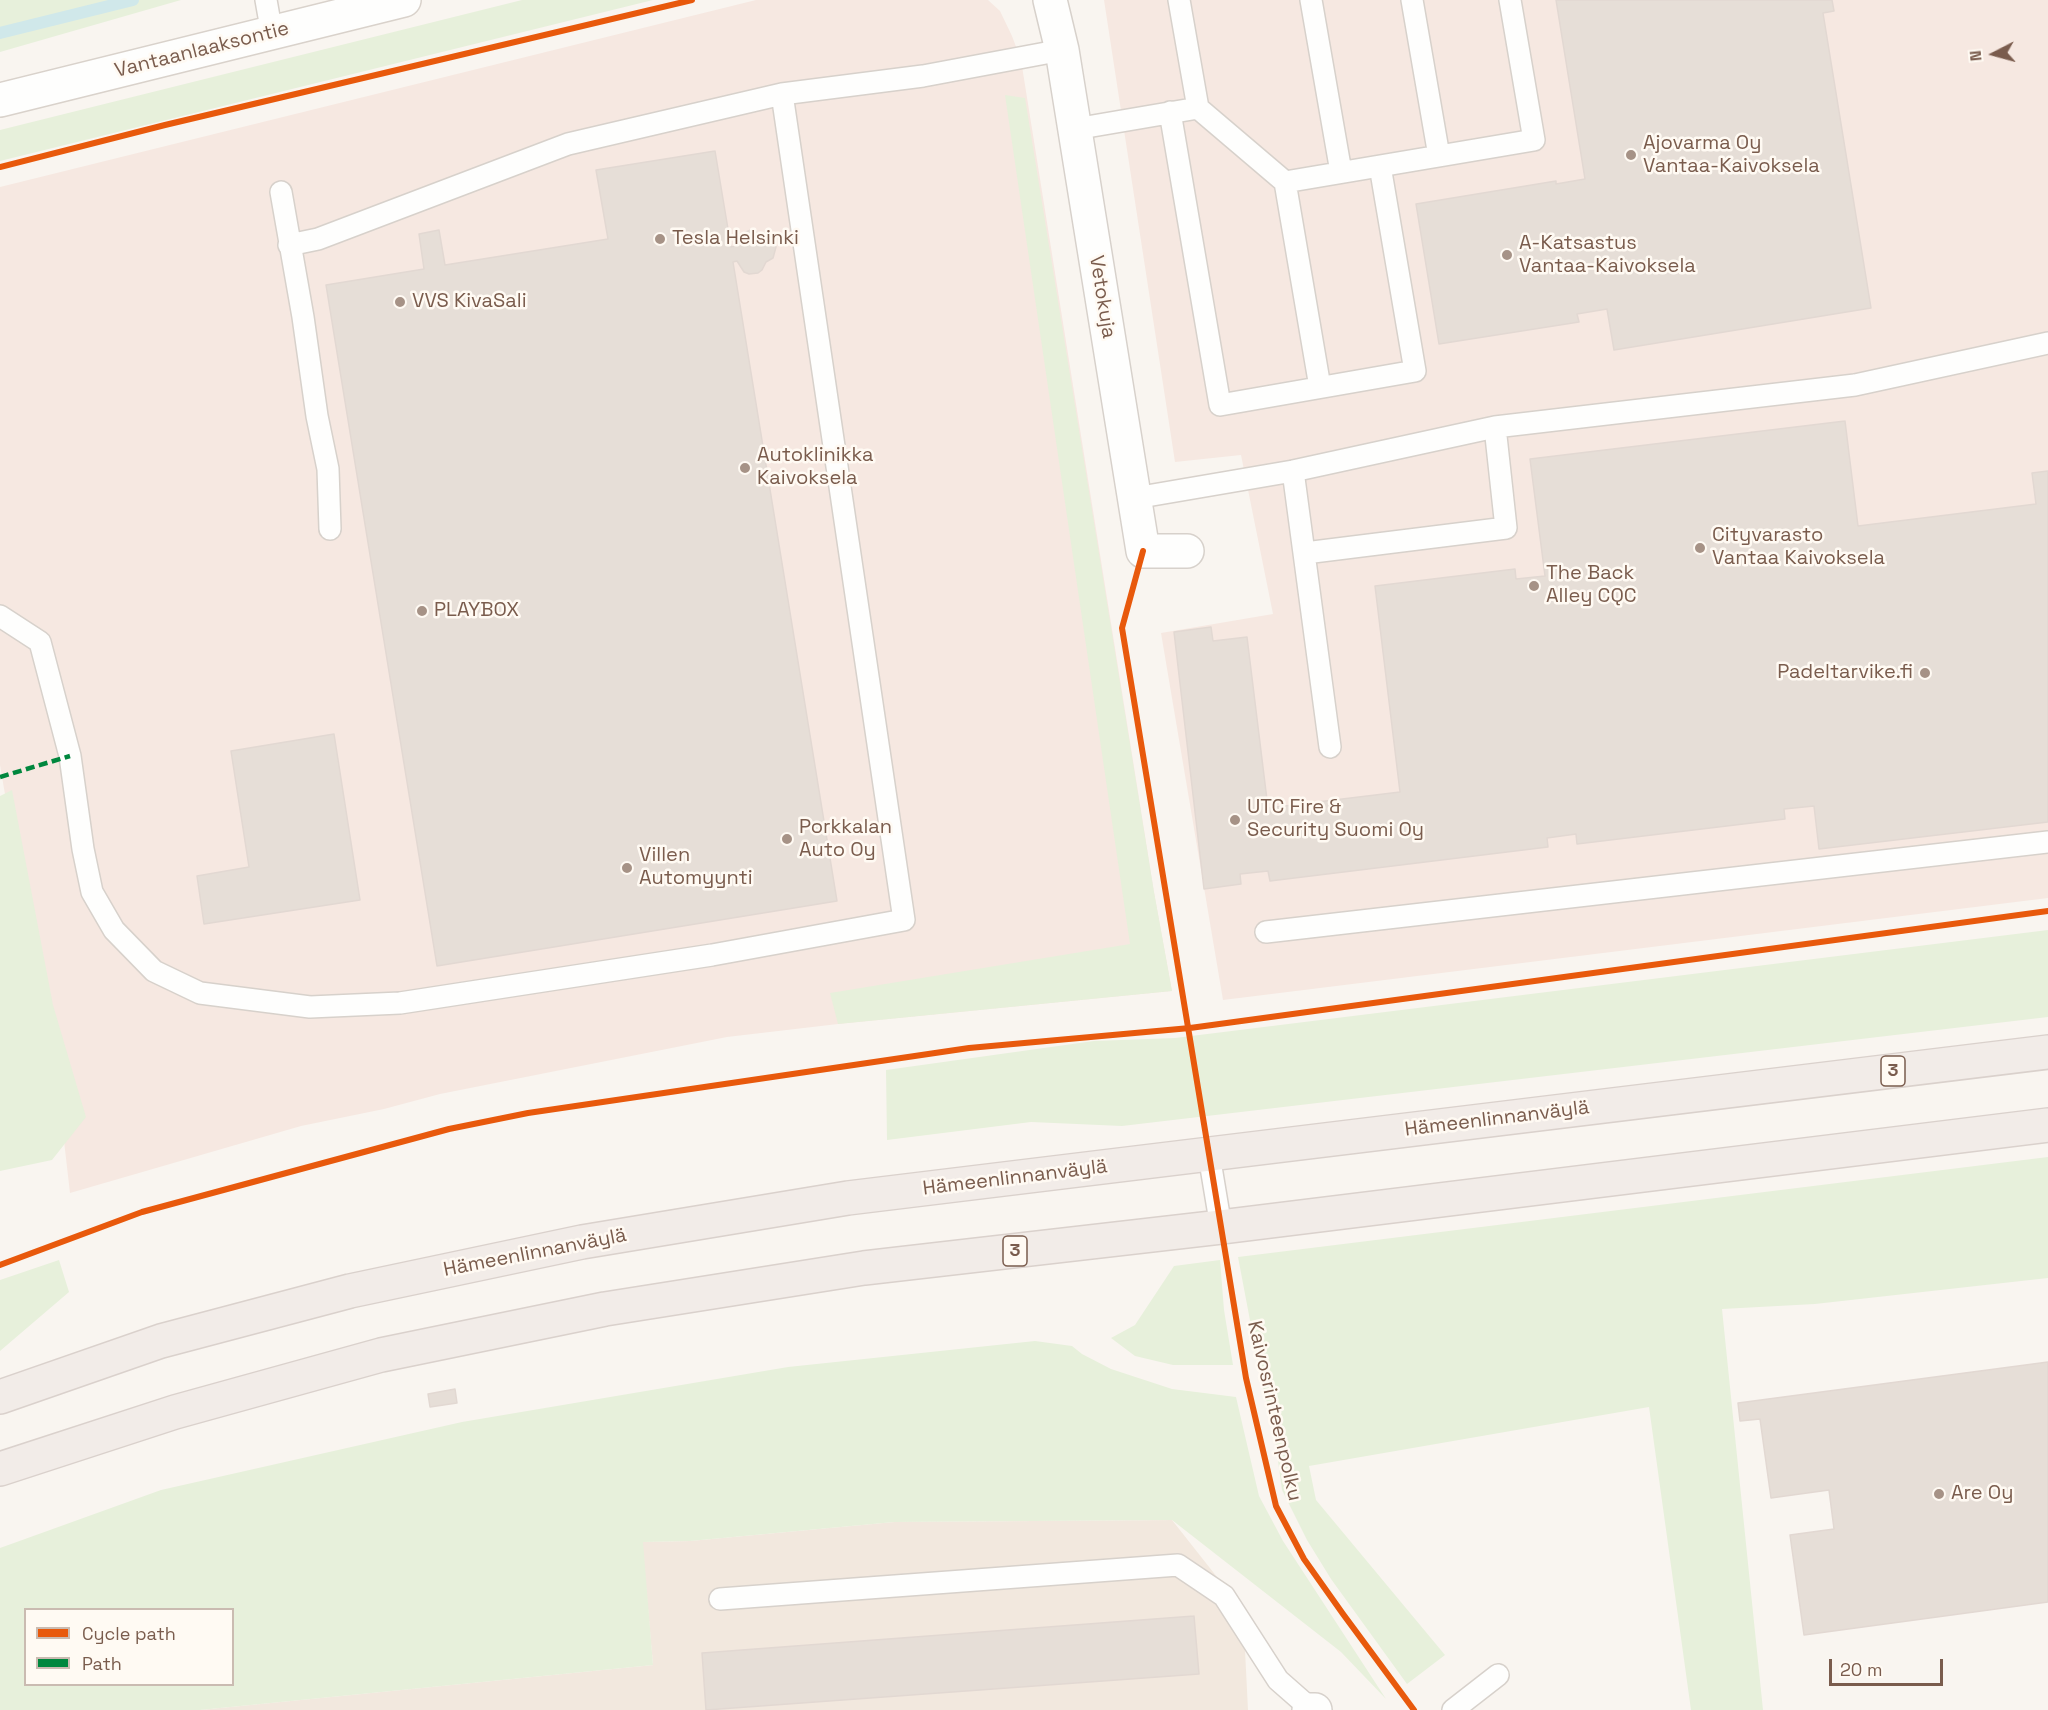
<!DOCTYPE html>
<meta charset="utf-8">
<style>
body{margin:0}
#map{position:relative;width:2048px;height:1710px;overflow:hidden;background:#f9f5f0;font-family:"Space Grotesk",sans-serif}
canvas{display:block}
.legend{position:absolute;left:24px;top:1608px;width:210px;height:78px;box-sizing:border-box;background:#fffaf3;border:2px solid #cabbb1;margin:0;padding:8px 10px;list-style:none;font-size:18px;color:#7a5c4d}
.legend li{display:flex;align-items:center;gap:12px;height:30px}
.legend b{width:30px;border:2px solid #cabbb1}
.north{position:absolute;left:1964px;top:24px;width:60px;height:60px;-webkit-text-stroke:4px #fffaf3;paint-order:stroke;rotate:264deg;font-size:16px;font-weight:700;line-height:24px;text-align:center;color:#7a5c4d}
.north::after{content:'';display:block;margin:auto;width:21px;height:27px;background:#7a5c4d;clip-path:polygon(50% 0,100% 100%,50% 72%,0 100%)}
.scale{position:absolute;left:1829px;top:1659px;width:114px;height:27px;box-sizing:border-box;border:3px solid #7a5c4d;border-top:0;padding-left:8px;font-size:18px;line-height:21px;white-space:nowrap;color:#7a5c4d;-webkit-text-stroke:4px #fffaf3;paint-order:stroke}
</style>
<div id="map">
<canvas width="2048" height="1710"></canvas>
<ul class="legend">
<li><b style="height:8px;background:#e8590c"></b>Cycle path</li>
<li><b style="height:8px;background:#00873e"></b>Path</li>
</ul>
<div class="north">N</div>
<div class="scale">20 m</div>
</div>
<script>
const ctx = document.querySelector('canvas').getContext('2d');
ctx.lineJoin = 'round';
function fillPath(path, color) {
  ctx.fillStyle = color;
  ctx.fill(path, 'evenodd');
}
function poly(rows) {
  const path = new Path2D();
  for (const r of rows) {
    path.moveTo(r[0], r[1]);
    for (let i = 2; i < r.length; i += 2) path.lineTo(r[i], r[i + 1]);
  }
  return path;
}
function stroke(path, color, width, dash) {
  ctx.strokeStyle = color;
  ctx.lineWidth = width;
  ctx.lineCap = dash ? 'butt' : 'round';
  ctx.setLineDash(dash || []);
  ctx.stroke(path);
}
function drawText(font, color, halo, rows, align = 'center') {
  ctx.font = font + ' "Space Grotesk",sans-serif';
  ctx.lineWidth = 5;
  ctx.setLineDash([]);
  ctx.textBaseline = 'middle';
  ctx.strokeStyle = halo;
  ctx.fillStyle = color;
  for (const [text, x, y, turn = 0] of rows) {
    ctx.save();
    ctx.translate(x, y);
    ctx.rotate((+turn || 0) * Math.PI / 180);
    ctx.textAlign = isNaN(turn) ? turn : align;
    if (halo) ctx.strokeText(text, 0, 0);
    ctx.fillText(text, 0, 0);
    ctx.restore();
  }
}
fillPath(poly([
 [1172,1520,1243,1610,1248,1710,200,1710,653,1665,642,1542,690,1541,894,1522]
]), '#f2e8de');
fillPath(poly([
 [756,0,988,0,1000,11,1012,36,1021,60,1154,892,1172,991,838,1024,727,1037,440,1094,384,1109,301,1126,70,1193,64,1141,0,765,0,187],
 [1104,0,2048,0,2048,898,1223,1000,1161,633,1273,614,1241,455,1175,462]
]), '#f6e8e1');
fillPath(poly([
 [0,0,181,0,0,52],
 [522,0,653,0,0,161,0,130],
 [1005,95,1025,98,1154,892,1172,991,838,1024,830,993,1130,944],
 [12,790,53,1005,86,1117,52,1160,0,1171,0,796],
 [2048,930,2048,1017,1122,1126,1031,1122,887,1140,886,1070,1094,1041,1175,1038],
 [2048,1157,2048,1278,1815,1304,1722,1309,1763,1710,1691,1710,1649,1407,1309,1466,1316,1500,1445,1655,1407,1684,1331,1579,1307,1540,1282,1490,1273,1424,1263,1389,1238,1257],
 [59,1260,69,1292,0,1351,0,1280],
 [1220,1260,1224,1310,1233,1365,1173,1365,1135,1356,1111,1338,1135,1325,1174,1266],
 [1035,1341,1072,1346,1082,1354,1111,1369,1172,1389,1236,1397,1259,1496,1283,1541,1386,1699,1341,1652,1172,1520,894,1522,690,1541,643,1542,653,1665,200,1710,0,1710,0,1548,161,1490,462,1422,788,1367],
 [26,1610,232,1610,232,1684,26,1684]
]), '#e7f0db');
stroke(poly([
 [0,33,133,0]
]), '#d0e8ea', 12);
const building = poly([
 [1556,0,1832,0,1834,11,1823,13,1871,308,1614,350,1607,309,1577,314,1579,322,1439,344,1416,204,1556,181,1556,184,1585,179,1556,0],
 [715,151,731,247,735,246,735,238,738,235,751,230,755,231,761,236,769,238,776,247,773,258,766,262,762,270,758,273,749,274,744,272,737,261,733,262,837,901,437,966,326,285,424,269,419,234,439,230,445,265,608,239,596,170,715,151],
 [1845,421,1858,526,2036,504,2032,473,2048,471,2048,822,1819,849,1814,806,1784,809,1785,819,1577,844,1576,834,1547,838,1548,847,1270,881,1268,871,1240,874,1241,884,1204,889,1174,632,1211,627,1213,641,1247,637,1268,808,1400,792,1375,586,1515,569,1516,579,1545,576,1530,459,1845,421],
 [334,734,360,900,204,924,197,876,249,867,231,751,334,734],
 [2048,1362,2048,1602,1804,1635,1790,1535,1834,1529,1829,1490,1771,1498,1760,1419,1740,1421,1738,1403,2048,1362],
 [455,1389,457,1403,430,1407,428,1394,455,1389],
 [1194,1616,1199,1674,706,1710,702,1653,1194,1616]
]);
fillPath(building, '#e6ded7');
stroke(building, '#e2d8d2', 1.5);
const service = poly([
 [266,0,272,34],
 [1179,0,1198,108],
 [1311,0,1341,172],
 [1412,0,1439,156],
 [1170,112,1220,405,1415,371,1380,166],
 [1075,129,1198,108,1285,182,1534,140,1510,0],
 [1285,182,1320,387],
 [281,192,303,317,317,416,328,469,330,529],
 [289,245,318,239,568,144,782,94,923,76,1062,50],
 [1293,471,1330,747],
 [1135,498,1293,471,1495,427,1855,385,2048,343],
 [1305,553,1506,528,1495,427],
 [0,616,40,642,70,756,83,849,92,892,114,930,154,971,200,993,310,1007,400,1003,712,955,904,920,782,94],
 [1266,932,2048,842],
 [1209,1155,1221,1227],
 [720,1599,1178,1565,1224,1596,1278,1680,1311,1709],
 [1453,1710,1498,1675]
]);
const minor = poly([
 [1050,0,1062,50,1143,551,1187,551],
 [1309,1710,1315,1710]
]);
const secondary = poly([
 [0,100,404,0]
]);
const trunk = poly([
 [0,1397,161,1341,350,1291,582,1242,848,1198,2048,1052],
 [0,1469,175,1412,381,1355,605,1309,864,1268,1221,1227,2048,1125]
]);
stroke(service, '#d7d1cb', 24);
stroke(minor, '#d7d1cb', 36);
stroke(secondary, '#d9d2cb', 36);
stroke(trunk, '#dad1cc', 36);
stroke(service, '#fefefd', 21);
stroke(minor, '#fefefd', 33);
stroke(secondary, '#fefefd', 33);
stroke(trunk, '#f2ece8', 33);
stroke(poly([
 [0,777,70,756]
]), '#00873e', 4.5, [9, 4.5]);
stroke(poly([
 [0,167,165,125,692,0],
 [1143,551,1122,628,1246,1378,1276,1506,1304,1559,1343,1614,1414,1710],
 [0,1265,142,1212,449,1129,528,1113,969,1048,1190,1028,2048,911]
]), '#e8590c', 6);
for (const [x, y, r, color] of [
 [1631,155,6,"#a69286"],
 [660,239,6,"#a69286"],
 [1507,255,6,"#a69286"],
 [400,302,6,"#a69286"],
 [745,468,6,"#a69286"],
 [1700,548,6,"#a69286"],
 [1534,586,6,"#a69286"],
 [422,611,6,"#a69286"],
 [1925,673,6,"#a69286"],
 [1235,820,6,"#a69286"],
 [787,839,6,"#a69286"],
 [627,868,6,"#a69286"],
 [1939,1494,6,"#a69286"]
]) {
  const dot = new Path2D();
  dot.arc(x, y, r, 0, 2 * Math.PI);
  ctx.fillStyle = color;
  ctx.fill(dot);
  stroke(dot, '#fffaf3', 2);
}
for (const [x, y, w] of [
 [1893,1071,24],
 [1015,1251,24]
]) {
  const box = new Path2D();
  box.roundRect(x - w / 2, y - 15, w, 30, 4.5);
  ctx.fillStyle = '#fffaf3';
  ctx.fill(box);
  stroke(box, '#7a5c4d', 1.5);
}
drawText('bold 18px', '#7a5c4d', null, [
 ["3",1893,1071],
 ["3",1015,1251]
]);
drawText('20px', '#7a5c4d', '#fffaf3', [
 ["Vantaanlaaksontie",202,50,-14],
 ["Vetokuja",1102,297,81],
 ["Hämeenlinnanväylä",1497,1119,-7],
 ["Hämeenlinnanväylä",1015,1178,-7],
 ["Hämeenlinnanväylä",535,1253,-11],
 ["Kaivosrinteenpolku",1274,1411,77]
]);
drawText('20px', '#7a5c4d', '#fffaf3', [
 ["Ajovarma Oy",1643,144],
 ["Vantaa-Kaivoksela",1643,167],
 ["Tesla Helsinki",672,239],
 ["A-Katsastus",1519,244],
 ["Vantaa-Kaivoksela",1519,267],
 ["VVS KivaSali",412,302],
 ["Autoklinikka",757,456],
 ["Kaivoksela",757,479],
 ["Cityvarasto",1712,536],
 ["Vantaa Kaivoksela",1712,559],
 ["The Back",1546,574],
 ["Alley CQC",1546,597],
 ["PLAYBOX",434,611],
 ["Padeltarvike.fi",1913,673,"right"],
 ["UTC Fire &",1247,808],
 ["Security Suomi Oy",1247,831],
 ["Porkkalan",799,828],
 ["Auto Oy",799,851],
 ["Villen",639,856],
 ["Automyynti",639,879],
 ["Are Oy",1951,1494]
], 'left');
</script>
